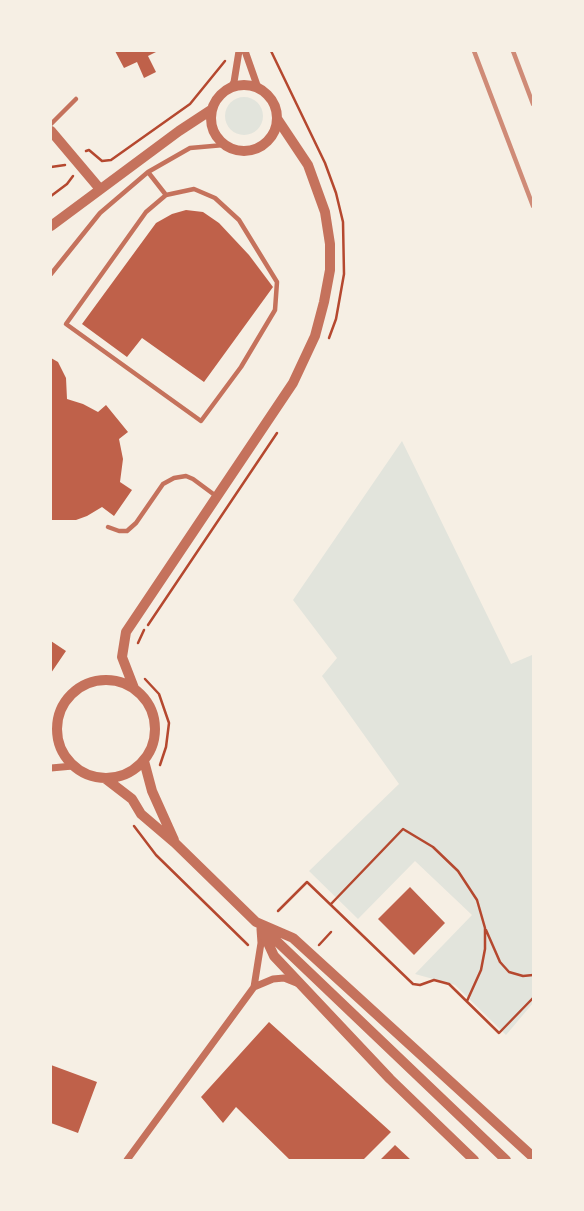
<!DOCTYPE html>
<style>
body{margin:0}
#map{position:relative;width:584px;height:1211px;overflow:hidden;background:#f6efe4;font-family:"Source Sans 3",sans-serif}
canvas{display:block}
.frame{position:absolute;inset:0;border:52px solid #f6efe4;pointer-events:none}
</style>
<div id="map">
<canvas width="584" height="1211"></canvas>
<div class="frame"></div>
</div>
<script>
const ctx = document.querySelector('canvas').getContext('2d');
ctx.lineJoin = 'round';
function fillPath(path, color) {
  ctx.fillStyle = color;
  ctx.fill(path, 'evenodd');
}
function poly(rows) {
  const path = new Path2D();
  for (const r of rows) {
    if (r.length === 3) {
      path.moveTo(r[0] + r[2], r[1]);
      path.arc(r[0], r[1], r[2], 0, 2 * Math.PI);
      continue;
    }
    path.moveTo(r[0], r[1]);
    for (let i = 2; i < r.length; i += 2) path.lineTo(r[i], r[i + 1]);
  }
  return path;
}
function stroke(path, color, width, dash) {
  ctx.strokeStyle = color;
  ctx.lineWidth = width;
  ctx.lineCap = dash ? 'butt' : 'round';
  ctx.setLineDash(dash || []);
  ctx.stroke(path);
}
fillPath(poly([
 [244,116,19],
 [402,441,511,664,532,655,533,658,533,1003,506,1035,455,985,415,974,472,915,415,861,358,919,309,871,399,784,322,676,337,658,293,600]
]), '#e2e4dc');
fillPath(poly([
 [115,51,158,51,148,56,156,72,144,78,137,62,124,68],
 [186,210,203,212,219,223,249,255,273,287,204,382,142,338,127,357,82,324,156,223,172,214],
 [51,358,58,362,66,378,67,399,83,404,98,412,106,405,128,432,119,439,123,459,120,482,132,490,114,516,102,507,87,516,76,520,51,520],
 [51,641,66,651,51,673],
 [410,887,445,923,414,955,378,919],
 [269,1022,391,1132,363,1160,290,1160,236,1107,223,1123,201,1097],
 [51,1065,97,1082,78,1133,51,1123],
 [395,1145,411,1160,380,1160]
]), '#bf614a');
stroke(poly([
 [271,51,325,163,336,193,343,222,344,274,336,319,329,338],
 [86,151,89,150,102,161,111,160,190,104,225,61],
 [51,167,65,165],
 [51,196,67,184,73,176],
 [148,625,277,433],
 [138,643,144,630],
 [145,679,159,694,169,723,166,747,160,765],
 [134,826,156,855,248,945],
 [331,904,403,829,433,847,458,871,477,900,485,928,485,949,481,970,467,1001],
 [278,911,307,882,413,984,420,985,434,980,449,984,499,1033,533,998],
 [486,930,500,962,509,972,523,976,533,975],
 [319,945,331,932]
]), '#b5482f', 2.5);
stroke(poly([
 [51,124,76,99],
 [148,172,166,195,194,189,215,198,239,220,277,282,275,310,241,367,201,421,66,324,146,212,166,195],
 [51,274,100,213,148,172,190,148,224,145],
 [108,527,119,531,127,531,136,523,163,484,174,478,186,476,193,479,216,496]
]), '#c5725c', 4.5);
stroke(poly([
 [245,51,258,88],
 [231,87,234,82,239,51],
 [51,768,73,766],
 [254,987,273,979,284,978,299,984],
 [127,1160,254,987,261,943,260,929]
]), '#c5725c', 7);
stroke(poly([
 [244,118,33],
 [51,131,100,189],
 [51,226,179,131,211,110],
 [106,729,49],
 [134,688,122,657,126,632,293,383,315,336,324,302,330,270,330,244,325,212,308,165,278,120],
 [144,761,152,791,174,840],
 [106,779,132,799,141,814,175,843,256,922,293,938,533,1157],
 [265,930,506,1160],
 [263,932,274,956,390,1079,474,1160]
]), '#c5725c', 10);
stroke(poly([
 [474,51,533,206],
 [513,51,533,104]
]), '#cf8b77', 4.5);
</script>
